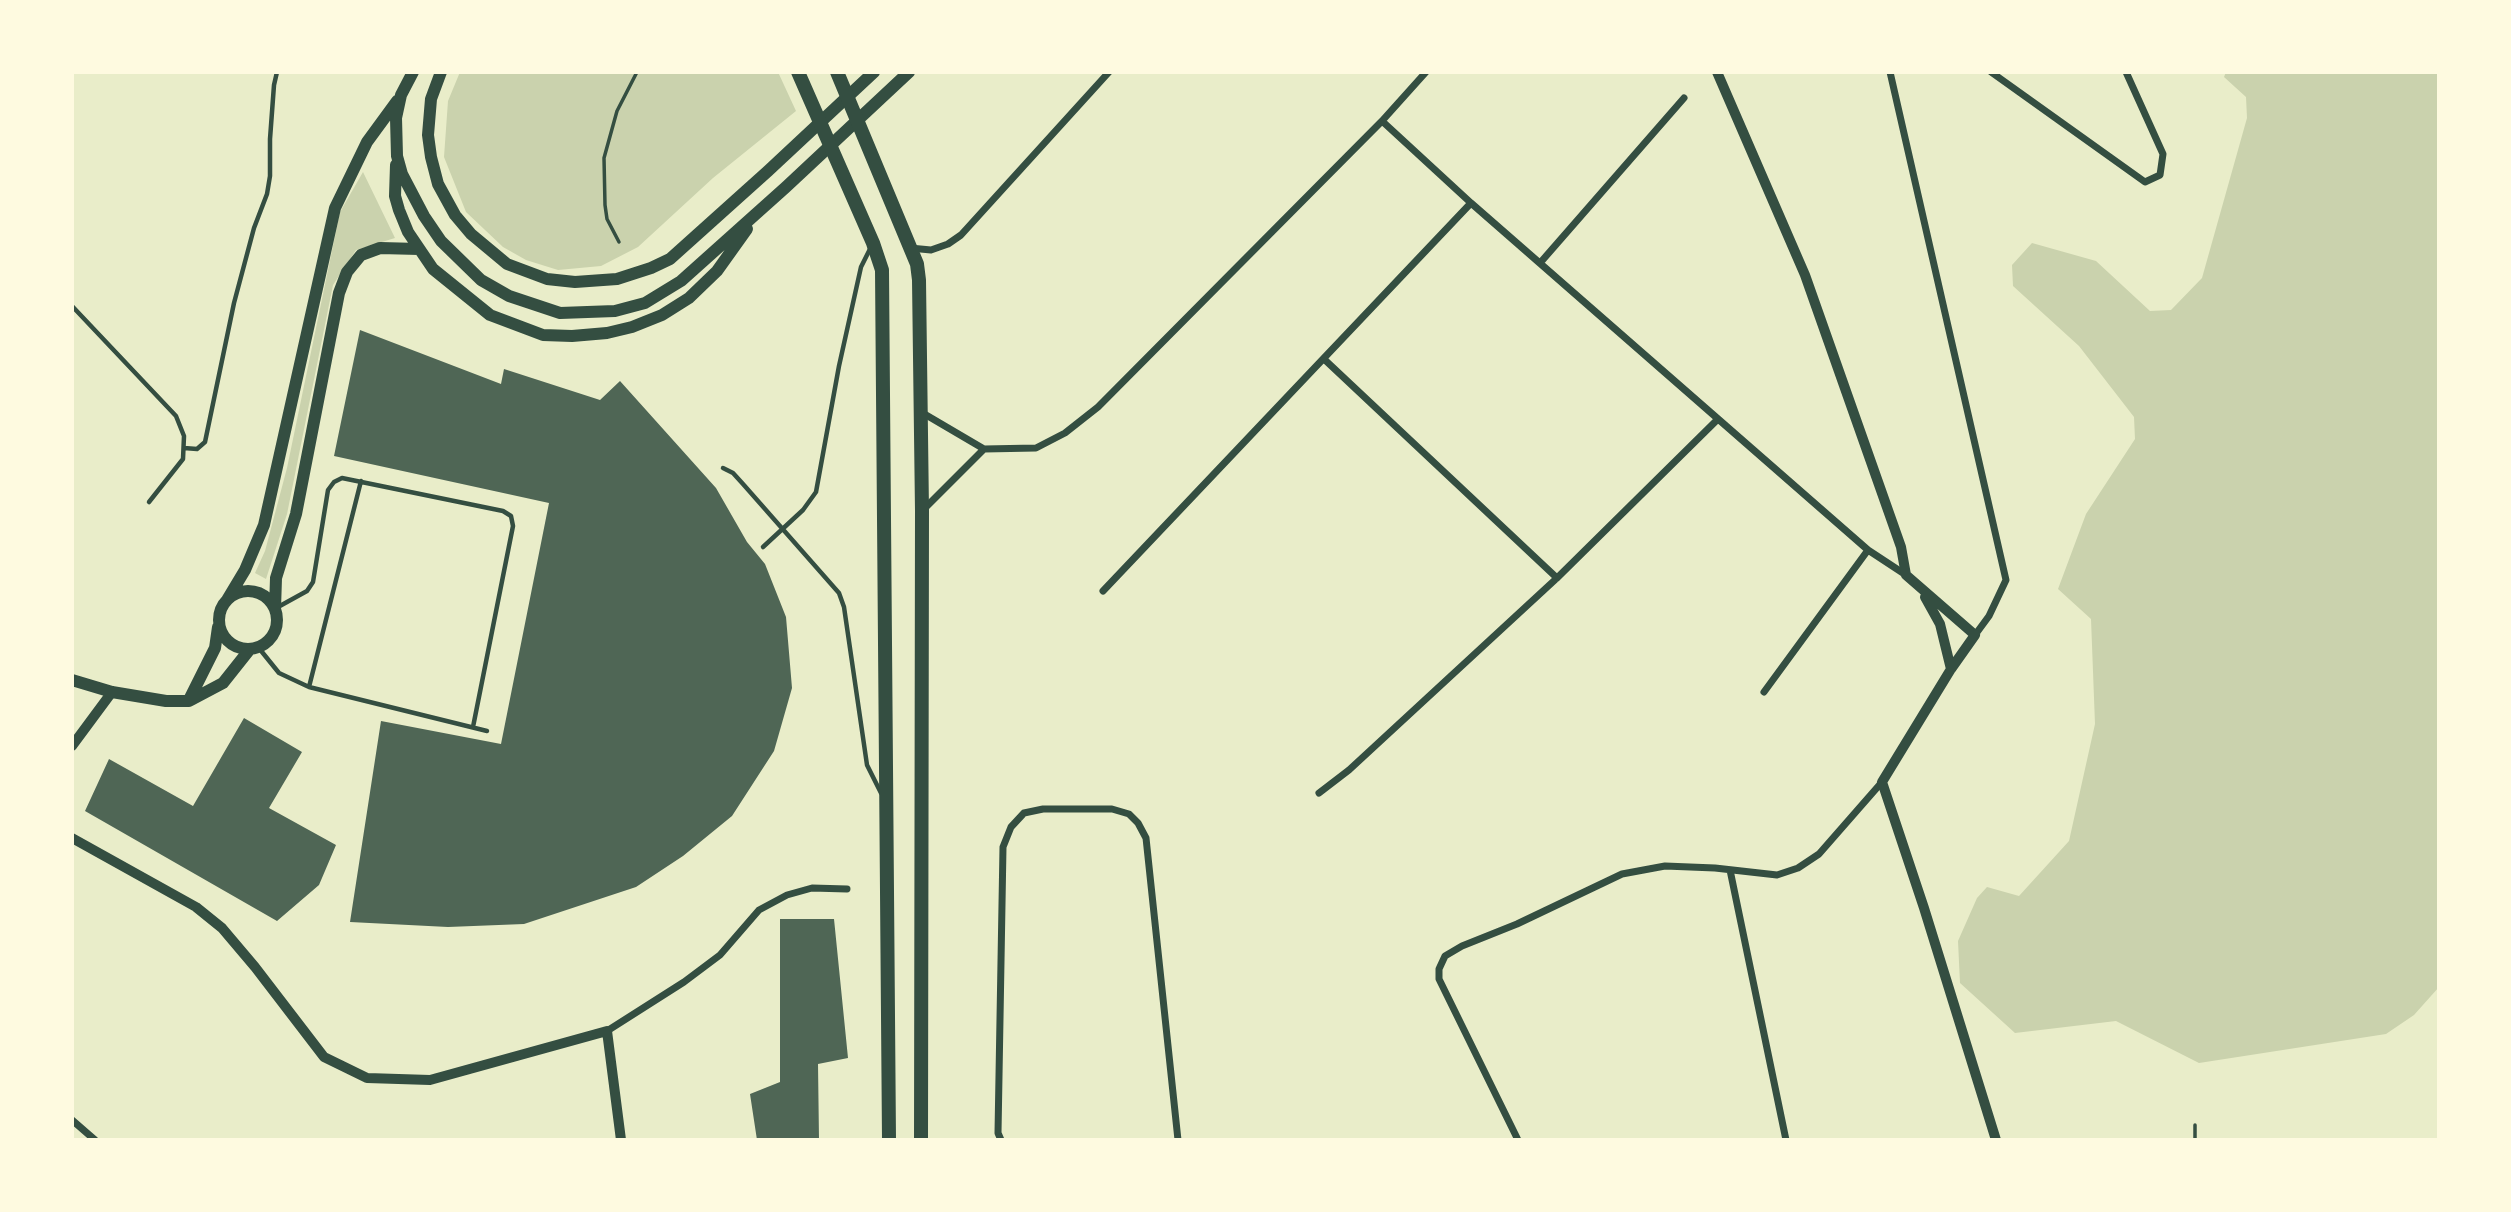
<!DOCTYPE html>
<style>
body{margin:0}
#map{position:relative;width:2511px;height:1212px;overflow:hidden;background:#e9edc9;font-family:Bitter,serif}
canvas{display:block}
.frame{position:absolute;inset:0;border:74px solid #fefae0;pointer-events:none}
</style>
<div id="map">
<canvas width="2511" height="1212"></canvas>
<div class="frame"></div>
</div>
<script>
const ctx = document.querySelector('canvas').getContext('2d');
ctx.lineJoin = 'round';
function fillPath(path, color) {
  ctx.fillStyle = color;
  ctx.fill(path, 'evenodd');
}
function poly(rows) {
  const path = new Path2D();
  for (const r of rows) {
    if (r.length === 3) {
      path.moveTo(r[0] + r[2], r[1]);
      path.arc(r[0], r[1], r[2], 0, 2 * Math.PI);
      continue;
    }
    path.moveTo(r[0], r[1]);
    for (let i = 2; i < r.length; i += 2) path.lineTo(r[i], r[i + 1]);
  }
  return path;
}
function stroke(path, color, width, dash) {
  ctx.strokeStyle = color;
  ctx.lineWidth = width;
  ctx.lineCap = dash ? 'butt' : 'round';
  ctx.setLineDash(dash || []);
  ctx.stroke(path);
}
fillPath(poly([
 [460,72,778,72,796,111,713,178,638,247,601,266,558,270,526,260,503,247,466,212,444,157,448,101],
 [2226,72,2439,72,2439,987,2414,1015,2386,1034,2199,1063,2116,1021,2015,1033,1960,983,1958,941,1977,898,1987,887,2019,896,2069,841,2095,724,2091,619,2058,589,2086,514,2135,439,2134,417,2079,346,2013,286,2012,265,2032,243,2096,261,2150,311,2171,310,2202,278,2247,118,2246,97,2224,77],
 [363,172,395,238,356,250,333,285,287,514,266,579,255,573,265,551,287,468,340,212]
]), '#cad2ad');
fillPath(poly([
 [360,330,501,384,504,369,600,400,620,381,716,488,747,542,765,564,786,617,792,688,774,751,732,816,683,856,636,887,524,924,448,927,350,922,381,721,501,744,549,503,334,456],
 [244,718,302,752,269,808,336,845,319,885,277,921,85,811,109,759,193,806],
 [780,919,834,919,848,1058,818,1064,819,1140,757,1140,750,1094,780,1082]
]), '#4f6655');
stroke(poly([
 [619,242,607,219,605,205,604,158,617,111,637,72],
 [2195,1125,2195,1140]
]), '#344e41', 3.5);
stroke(poly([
 [72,306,176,416,184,436,183,459,149,502],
 [184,448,197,449,205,442,234,303,254,228,267,194,270,176,270,139,274,85,277,72],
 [723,468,733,473,743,484,839,593,844,607,867,765,881,793],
 [763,547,803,510,816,492,839,366,861,267,871,247],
 [278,607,307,591,313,582,328,490,334,482,342,478,503,511,511,516,513,526,473,727],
 [258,647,279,673,309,687,487,731],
 [309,687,361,481]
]), '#344e41', 4.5);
stroke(poly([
 [1890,72,2006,580,1989,616,1975,635],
 [1991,72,2145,182,2160,175,2163,154,2126,72],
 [1382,121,1471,203,1868,550,1906,575],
 [910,248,931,250,948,244,961,235,1109,72],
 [1540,263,1684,98],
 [1325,360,1557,578],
 [921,412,984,449,1036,448,1065,433,1098,407,1382,121,1426,72],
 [922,511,984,449],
 [1103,591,1471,203],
 [1764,692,1868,550],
 [1319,793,1349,770,1557,578,1718,419],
 [1730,870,1786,1140],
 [607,1031,684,982,720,955,759,910,787,895,812,888,847,889],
 [72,1120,95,1140],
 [1001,1140,998,1133,1003,847,1011,827,1024,813,1043,809,1112,809,1129,814,1138,823,1146,838,1178,1140],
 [1518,1140,1439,979,1439,969,1445,956,1462,946,1517,924,1622,874,1665,866,1715,868,1777,875,1798,868,1819,854,1882,782]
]), '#344e41', 7);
stroke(poly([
 [1717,72,1805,275,1901,547,1906,575,1975,635,1951,669,1882,782,1924,908,1996,1140],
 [1925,597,1940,624,1951,669],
 [72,746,112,692],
 [72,838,196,907,222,928,255,967,324,1057,367,1078,430,1080,607,1031,621,1140]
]), '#344e41', 10);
stroke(poly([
 [413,72,401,95,396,118,397,156,402,174,424,216,441,241,481,280,509,296,560,313,615,311,645,303,681,281,786,187,909,72],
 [441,72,431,99,428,135,431,157,438,184,455,215,471,234,507,264,547,279,575,282,617,279,651,268,670,259,768,171,874,72],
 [396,165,395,196,399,210,408,232,433,269,490,315,543,335,572,336,607,333,632,327,662,315,689,298,717,271,747,229],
 [248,620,29],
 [227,600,245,570,264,525,335,208,367,142,397,101],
 [275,609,276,578,296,514,339,293,347,272,361,255,380,248,419,249],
 [72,680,112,692,166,701,189,701,223,683,250,649],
 [189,700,215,648,218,627]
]), '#344e41', 12);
stroke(poly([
 [798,72,873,243,882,270,889,1140],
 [837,72,917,264,919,280,922,511,921,1140]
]), '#344e41', 14);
</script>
